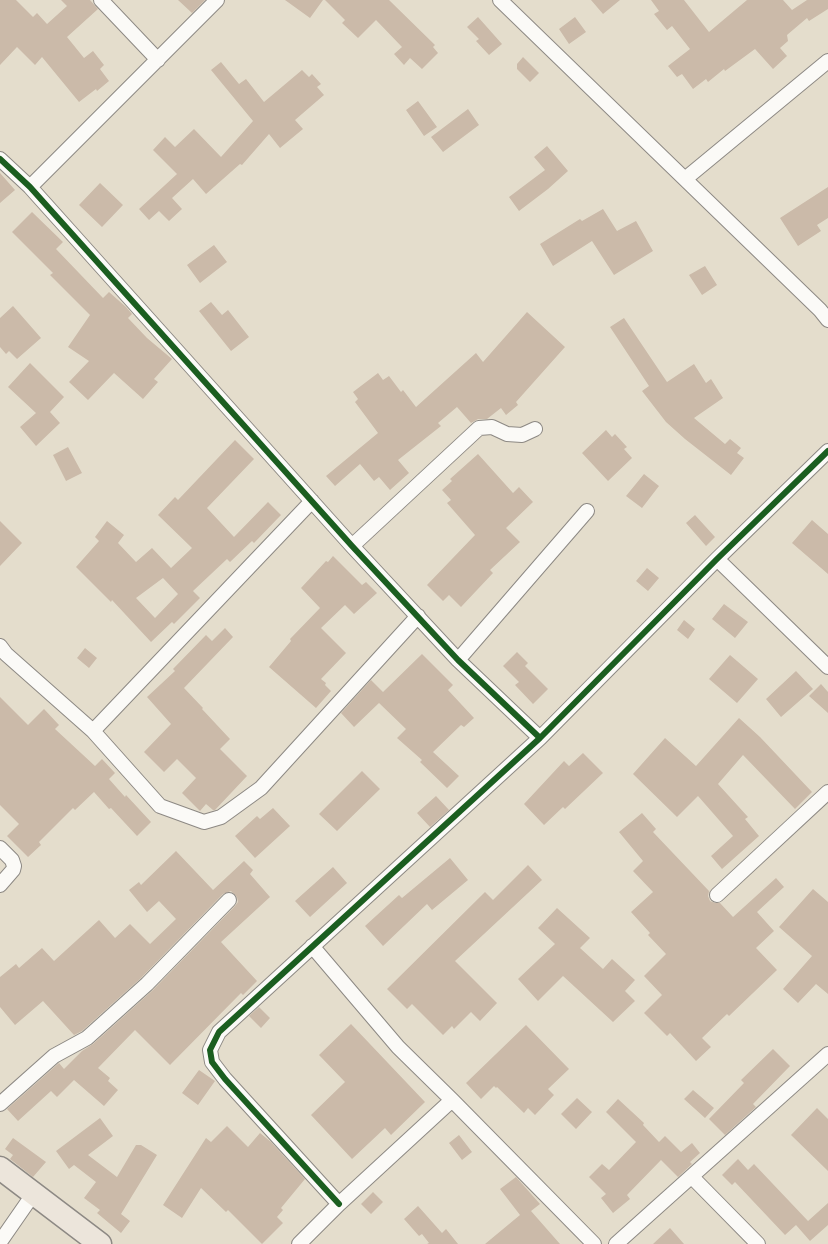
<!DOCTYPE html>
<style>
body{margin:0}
canvas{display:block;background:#e4ddcc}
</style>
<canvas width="828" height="1244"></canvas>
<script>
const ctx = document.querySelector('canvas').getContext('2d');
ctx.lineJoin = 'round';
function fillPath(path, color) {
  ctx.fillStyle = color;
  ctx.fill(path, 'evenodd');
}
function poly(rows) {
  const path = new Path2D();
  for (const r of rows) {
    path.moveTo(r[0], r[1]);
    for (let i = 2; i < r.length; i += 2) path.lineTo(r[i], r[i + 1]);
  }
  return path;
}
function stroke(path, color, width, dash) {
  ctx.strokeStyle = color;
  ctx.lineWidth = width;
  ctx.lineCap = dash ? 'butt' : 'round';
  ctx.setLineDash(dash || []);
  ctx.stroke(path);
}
fillPath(poly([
 [0,0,16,0,33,17,37,13,47,24,67,6,61,0,90,0,98,9,67,37,84,58,93,51,104,65,100,69,109,81,97,91,96,89,79,102,42,57,35,65,17,47,0,65],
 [178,0,205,0,192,13],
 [285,0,323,0,310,18],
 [325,0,389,0,435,45,433,47,438,53,422,69,410,58,404,65,394,54,402,47,376,20,358,38,342,23,345,20],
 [591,0,620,0,603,14],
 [651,0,684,0,709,32,747,0,783,0,792,10,807,0,828,0,828,9,809,21,807,18,787,35,788,41,780,48,787,56,773,69,755,49,725,71,724,69,708,82,706,79,693,89,682,74,677,77,668,66,690,49,672,26,667,30,654,14,659,11],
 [478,17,502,44,489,55,476,41,479,39,467,27],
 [575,17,586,32,569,44,559,29],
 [523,57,539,73,530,82,517,69,517,64],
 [221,62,239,84,246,79,264,102,302,70,309,77,312,74,321,84,317,87,324,95,295,120,303,129,280,148,269,134,242,165,240,164,206,194,193,179,172,198,182,209,169,221,159,211,149,220,139,209,177,174,153,150,165,137,175,147,194,129,221,157,253,121,211,70],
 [418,101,437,127,424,136,406,110],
 [468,109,479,125,443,152,431,137],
 [547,146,568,171,548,189,519,211,509,197,545,170,534,157],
 [0,173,15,190,0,203],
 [100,183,123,205,102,227,79,205],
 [828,187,828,218,817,225,821,231,798,246,780,218],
 [603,209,617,231,636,221,653,251,614,275,592,241,553,266,540,244,580,219,582,221],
 [32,212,63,242,56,249,103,298,109,292,126,307,132,314,128,318,147,338,172,359,154,379,158,382,143,399,114,373,88,400,69,382,89,361,68,347,90,315,50,275,53,273,12,232],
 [214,245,227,262,200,283,187,265],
 [705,266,717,285,702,295,689,275],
 [211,302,222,315,228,310,249,337,231,351,199,311],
 [13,306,41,338,17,359,9,351,6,354,0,347,0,318],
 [527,312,565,347,516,402,518,405,506,415,501,408,487,419,478,419,471,423,457,407,438,423,441,426,398,460,409,473,390,490,379,477,374,481,360,464,335,486,326,476,378,433,355,402,358,399,353,392,378,373,383,380,389,376,401,392,403,390,416,407,476,353,483,362],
 [624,318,667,382,694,364,706,383,711,379,723,398,694,418,725,444,730,439,741,448,737,453,744,458,731,475,685,439,666,422,642,391,649,386,610,327],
 [30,363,64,397,50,412,60,423,36,446,20,427,36,413,8,387],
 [606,430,612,437,615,434,627,447,624,449,632,458,608,481,582,453],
 [235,440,254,459,207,508,234,537,268,502,281,515,254,543,252,541,230,562,227,559,193,591,200,598,174,624,172,622,151,642,112,600,111,602,76,567,99,541,95,537,107,521,124,535,118,543,136,562,152,548,171,568,192,548,158,515,175,497,178,500],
 [163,578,178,594,155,618,136,598],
 [68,447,82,473,66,481,53,455],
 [478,454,513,493,519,487,533,502,506,528,520,542,490,570,493,573,461,607,449,595,443,601,427,585,475,535,447,503,451,500,442,490,452,481,450,479],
 [644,474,659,486,642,508,626,496],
 [695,515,715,537,706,546,686,523],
 [812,520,828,534,828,574,792,543],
 [0,521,22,543,0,566],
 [333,556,362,585,366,582,377,593,354,614,345,605,321,628,346,653,321,679,326,683,325,685,331,691,316,708,269,667,291,641,290,639,320,608,301,588,326,561,328,562],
 [647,568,659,578,648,591,636,581],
 [724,604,748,622,735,638,712,619],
 [684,620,695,629,688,639,677,630],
 [225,628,233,637,184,688,203,708,202,709,230,739,220,749,247,776,215,810,213,810,206,804,200,811,182,793,196,778,177,759,164,772,144,752,171,724,147,697,175,671,173,669,206,635,212,641],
 [85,648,97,658,89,668,77,658],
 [517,652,528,663,525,666,548,689,533,704,515,685,519,682,503,666],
 [422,654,453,685,448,690,474,718,464,727,461,725,433,752,459,776,447,788,420,762,422,760,397,738,406,729,379,703,354,727,341,713,371,680,383,692],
 [730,655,758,679,737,703,709,679],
 [796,671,813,689,781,717,766,699],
 [821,684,828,692,828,713,809,696],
 [0,697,28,725,44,709,59,725,55,729,95,766,102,759,115,773,109,779,125,797,126,795,151,822,137,836,111,808,109,809,94,792,75,810,73,808,39,842,41,845,28,857,7,836,19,824,0,805],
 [739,718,760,737,812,792,795,809,743,755,718,784,748,817,745,819,759,836,722,869,711,856,733,836,698,796,677,817,633,774,665,738,696,766],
 [583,753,603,773,565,809,563,807,544,825,524,804,564,761,569,766],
 [362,771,380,789,337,831,319,814],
 [436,796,449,810,430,827,417,813],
 [273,808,290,826,255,858,235,836,257,816,260,819],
 [642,813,656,829,653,832,709,891,708,896,710,901,715,903,720,903,733,917,776,878,784,887,757,912,774,931,756,948,777,970,729,1016,727,1014,702,1038,711,1047,696,1061,670,1033,667,1036,644,1013,662,995,644,976,666,954,648,935,650,933,631,912,653,892,633,871,643,861,619,832],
 [176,851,213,890,244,861,253,870,250,874,270,897,221,942,257,981,243,995,241,993,170,1065,135,1030,98,1068,110,1078,108,1081,118,1090,104,1106,74,1080,57,1097,51,1091,18,1121,7,1109,59,1063,64,1069,82,1051,93,1044,153,990,235,906,238,902,237,897,231,891,223,894,141,978,82,1031,74,1035,43,1001,15,1025,0,1007,0,977,16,964,19,968,42,948,54,961,99,920,115,938,130,924,150,944,176,919,159,901,147,912,129,890,139,882,141,885],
 [450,858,468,880,432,910,427,904,383,946,365,926,399,895,402,898],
 [528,865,542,880,455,961,497,1003,480,1021,471,1012,454,1029,452,1026,443,1035,412,1004,407,1009,387,989,485,892,493,900],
 [333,867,347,883,310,917,295,901],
 [813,889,828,902,828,994,816,984,798,1003,783,989,812,956,779,927],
 [557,908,590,938,580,948,603,969,612,959,635,980,625,991,635,1001,613,1022,563,976,538,1001,518,979,555,944,538,928],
 [259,1007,270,1018,261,1028,249,1016],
 [351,1024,425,1102,391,1135,385,1128,352,1159,311,1115,345,1082,319,1055],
 [526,1025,569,1069,548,1089,554,1095,535,1115,528,1108,524,1113,497,1087,496,1088,494,1086,481,1099,466,1083],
 [773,1049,790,1066,753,1104,756,1107,725,1135,709,1119,744,1083,741,1080],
 [199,1070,215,1081,198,1105,182,1093],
 [693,1090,714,1108,705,1118,684,1099],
 [577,1098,592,1112,576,1129,561,1114],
 [618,1099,644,1123,643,1125,659,1142,665,1136,681,1152,692,1143,700,1153,690,1162,692,1164,678,1177,661,1160,627,1195,630,1199,613,1213,601,1198,606,1194,589,1177,602,1164,609,1170,636,1142,606,1112],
 [817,1108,828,1119,828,1171,791,1135],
 [100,1118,113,1136,88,1155,117,1177,136,1145,141,1145,157,1155,121,1214,130,1221,121,1233,97,1213,100,1210,84,1198,96,1182,74,1165,69,1169,56,1151],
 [227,1126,248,1147,260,1133,271,1142,305,1179,281,1208,283,1210,277,1217,283,1223,262,1244,228,1210,226,1212,201,1188,182,1218,163,1205,206,1138,211,1142],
 [459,1135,472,1152,462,1160,449,1143],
 [13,1138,46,1162,33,1177,10,1159,13,1155,5,1149],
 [738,1159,748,1170,754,1164,808,1221,828,1203,828,1225,810,1241,796,1225,785,1235,735,1182,732,1185,722,1175],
 [516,1177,540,1204,531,1211,560,1244,485,1244,520,1215,500,1189],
 [373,1192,383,1202,371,1214,361,1204],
 [418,1206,442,1233,446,1229,458,1244,427,1244,429,1243,422,1234,419,1236,404,1219],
 [670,1228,684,1244,653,1244]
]), '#cbbaa9');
const street = poly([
 [101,0,158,60],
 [500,0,820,310,828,320],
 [0,159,30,187,352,546,458,660,540,738],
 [685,179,828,61],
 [30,187,217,0],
 [352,546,479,428,492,427,507,434,522,435,535,429],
 [717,559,828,667],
 [0,646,6,654,93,731,160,806,204,822,221,817,261,788,418,616],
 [458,660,587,511],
 [93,731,312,501],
 [0,848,12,860,14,866,13,870,0,885],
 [717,895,828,792],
 [312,946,398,1047,452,1100,594,1244],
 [0,1104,54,1056,87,1038,147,984,229,900],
 [692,1177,758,1244],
 [339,1204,225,1079,212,1062,210,1050,219,1032,540,738,717,559,828,451],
 [0,1242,34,1193],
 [299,1244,339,1204,452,1100],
 [616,1244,828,1054]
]);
const primary = poly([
 [0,1168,100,1244]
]);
stroke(street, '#8d8984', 16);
stroke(primary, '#8d8984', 25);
stroke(street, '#fbfaf7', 14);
stroke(primary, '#ece5db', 22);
stroke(poly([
 [0,159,30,187,352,546,458,660,540,738],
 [339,1204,225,1079,212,1062,210,1050,219,1032,540,738,717,559,828,451]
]), '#1b5e20', 6);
</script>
